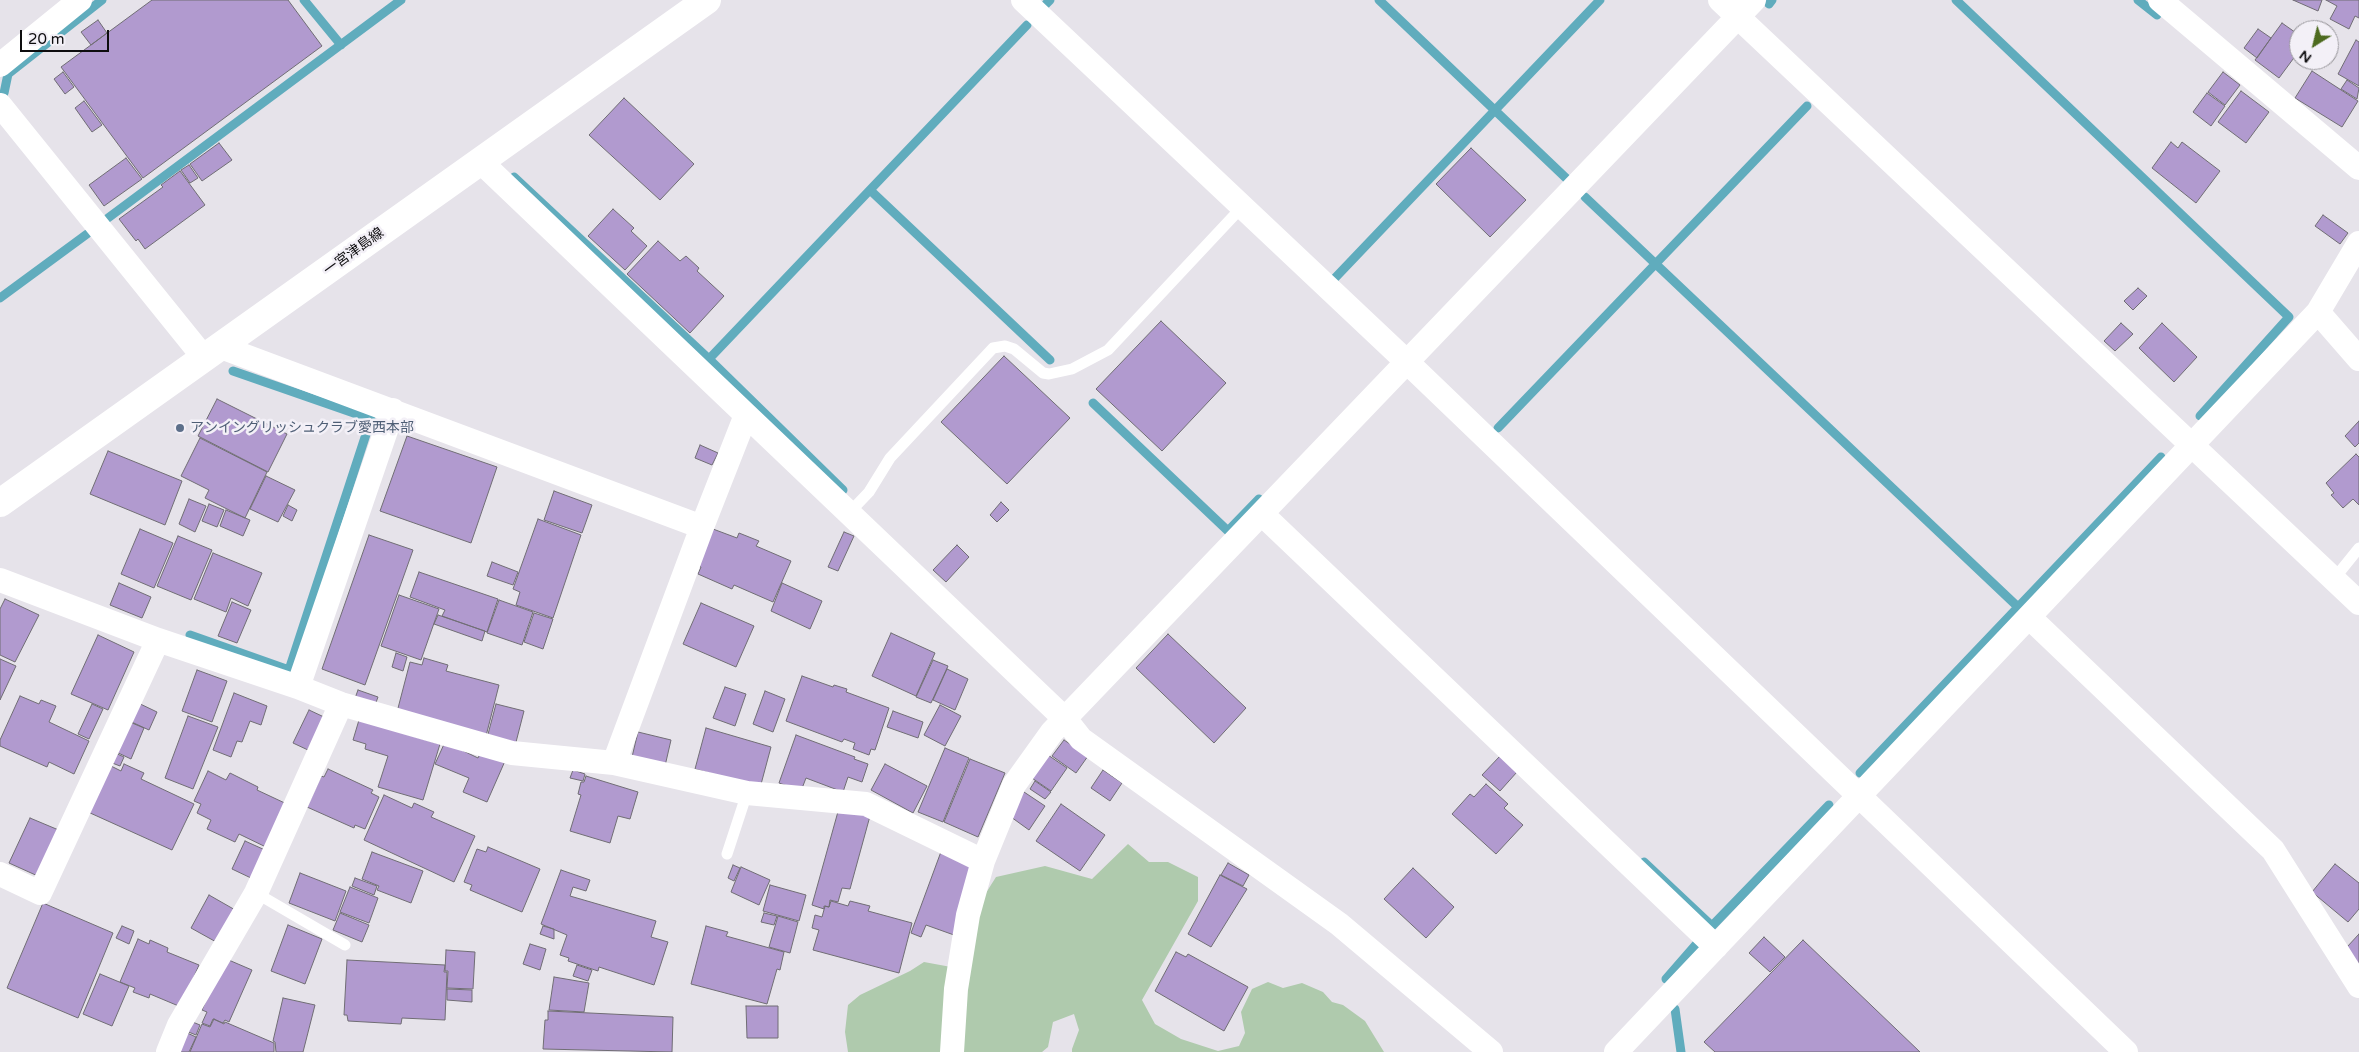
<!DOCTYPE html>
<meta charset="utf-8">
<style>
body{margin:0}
#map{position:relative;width:2359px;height:1052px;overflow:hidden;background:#e6e3ea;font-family:"Varela Round",sans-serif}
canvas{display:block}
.north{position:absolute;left:2289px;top:20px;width:50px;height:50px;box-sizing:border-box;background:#f3f0f7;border:1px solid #97959a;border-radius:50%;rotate:216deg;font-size:14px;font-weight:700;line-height:20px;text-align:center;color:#0e0d0f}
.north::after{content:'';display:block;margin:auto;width:18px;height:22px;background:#4d6a1f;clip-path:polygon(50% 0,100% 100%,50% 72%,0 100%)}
.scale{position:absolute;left:20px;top:30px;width:89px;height:22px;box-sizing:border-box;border:2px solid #0e0d0f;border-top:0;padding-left:6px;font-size:15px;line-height:18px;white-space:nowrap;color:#0e0d0f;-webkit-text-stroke:4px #f3f0f7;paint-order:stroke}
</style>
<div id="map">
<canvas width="2359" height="1052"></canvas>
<div class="north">N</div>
<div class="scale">20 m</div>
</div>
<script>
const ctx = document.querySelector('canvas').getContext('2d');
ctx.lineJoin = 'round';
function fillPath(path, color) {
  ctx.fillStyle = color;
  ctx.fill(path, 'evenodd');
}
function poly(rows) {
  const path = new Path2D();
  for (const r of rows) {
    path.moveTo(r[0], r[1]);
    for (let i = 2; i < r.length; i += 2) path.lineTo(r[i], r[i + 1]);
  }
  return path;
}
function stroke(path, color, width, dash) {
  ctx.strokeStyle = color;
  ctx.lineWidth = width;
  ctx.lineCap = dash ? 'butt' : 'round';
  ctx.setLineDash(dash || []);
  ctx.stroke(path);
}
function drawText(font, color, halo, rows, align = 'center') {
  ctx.font = font + ' "Varela Round","Noto Sans JP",sans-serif';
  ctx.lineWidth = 5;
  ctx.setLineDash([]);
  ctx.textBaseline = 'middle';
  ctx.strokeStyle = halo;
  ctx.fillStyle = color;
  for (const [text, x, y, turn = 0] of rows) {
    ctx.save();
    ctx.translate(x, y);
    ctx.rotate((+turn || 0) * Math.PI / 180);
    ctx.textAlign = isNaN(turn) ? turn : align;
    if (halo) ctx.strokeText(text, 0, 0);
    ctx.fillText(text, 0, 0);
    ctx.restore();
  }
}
fillPath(poly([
 [1128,844,1149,862,1168,862,1198,877,1198,901,1142,1000,1155,1024,1181,1039,1218,1051,1239,1046,1245,1033,1241,1012,1252,989,1268,982,1283,988,1302,983,1323,992,1332,1002,1343,1005,1365,1021,1384,1052,1072,1052,1072,1049,1079,1030,1074,1014,1053,1022,1048,1047,1042,1052,964,1052,963,1015,979,904,996,877,1045,866,1092,879],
 [924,962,951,967,945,1052,848,1052,845,1032,848,1005,860,995,910,971]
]), '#afcaad');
stroke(poly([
 [304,0,341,45],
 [1379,0,1567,179],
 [1956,0,2289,317,2200,416],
 [2138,0,2157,15],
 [1046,4,1050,0],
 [1769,4,1772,0],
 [4,93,8,74,102,0],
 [514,177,709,359,1027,25],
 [870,190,1050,360],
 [1585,197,2018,607],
 [108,218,401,0],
 [1335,278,1600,0],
 [0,298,87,234],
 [709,359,843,490],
 [1093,403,1228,531,1259,499],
 [1498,428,1807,106],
 [190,635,289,670,371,419,233,371],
 [1860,773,2161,457],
 [1644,862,1712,926,1829,805],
 [1666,979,1700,940],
 [1675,1009,1681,1052]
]), '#60acbd', 9);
const building = poly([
 [152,0,288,0,322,46,143,178,61,67,152,0],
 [2293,0,2322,0,2318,11,2293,0],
 [2326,0,2359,0,2359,18,2355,16,2349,29,2330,19,2337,6,2326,0],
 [98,20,107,33,91,45,81,32,98,20],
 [2282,23,2299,35,2299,51,2279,78,2255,60,2282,23],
 [2258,29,2271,38,2257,58,2244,48,2258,29],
 [2356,40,2359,42,2359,86,2338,74,2356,40],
 [2312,71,2358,101,2342,127,2295,98,2312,71],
 [63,72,74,87,65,94,54,79,63,72],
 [2223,72,2240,85,2225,105,2208,92,2223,72],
 [2347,80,2359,88,2357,99,2341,89,2347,80],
 [2241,91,2269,112,2246,143,2218,122,2241,91],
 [2207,93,2225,106,2211,126,2193,112,2207,93],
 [624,98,694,164,660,200,589,135,624,98],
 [84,101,102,125,92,132,75,108,84,101],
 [2171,142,2178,148,2182,142,2220,171,2196,203,2152,168,2171,142],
 [219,143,232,160,202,181,190,164,219,143],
 [1471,148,1526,200,1490,237,1436,184,1471,148],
 [126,158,142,179,104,206,89,185,126,158],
 [189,165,198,178,190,183,181,170,189,165],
 [180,171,205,205,145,249,138,239,136,241,119,219,163,187,161,185,180,171],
 [613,209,634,228,631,231,647,246,625,270,588,236,613,209],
 [2323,215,2348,233,2340,244,2315,226,2323,215],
 [658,241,680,261,686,256,699,268,697,271,724,296,690,333,627,274,658,241],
 [2138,288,2147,296,2133,310,2124,301,2138,288],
 [1161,321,1226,383,1162,451,1096,389,1161,321],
 [2121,323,2133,334,2115,351,2104,341,2121,323],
 [2162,323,2197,357,2174,382,2139,348,2162,323],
 [1004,356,1070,418,1007,484,941,422,1004,356],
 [217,399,287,434,268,472,198,436,217,399],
 [2359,421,2359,443,2355,447,2345,436,2359,421],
 [407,436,497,467,471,543,380,511,407,436],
 [200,438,267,472,245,518,205,498,209,490,181,476,200,438],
 [700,445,718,453,712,465,695,458,700,445],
 [108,451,182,481,165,525,90,494,108,451],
 [2356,454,2359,457,2359,505,2353,499,2343,508,2331,495,2334,493,2326,483,2356,454],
 [266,476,295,490,278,522,250,509,266,476],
 [554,491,592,505,582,533,544,520,554,491],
 [189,499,206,506,195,532,179,524,189,499],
 [1001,502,1009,510,997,522,990,515,1001,502],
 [209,504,224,510,217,527,202,521,209,504],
 [288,505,297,510,292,521,283,516,288,505],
 [226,510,250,520,243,536,220,526,226,510],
 [538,519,581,535,553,618,516,605,520,592,513,589,538,519],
 [140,529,173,543,154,588,121,574,140,529],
 [713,529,737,538,739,533,759,541,756,546,791,561,773,602,734,585,732,589,698,574,701,567,697,566,713,529],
 [844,532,854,536,838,571,828,567,844,532],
 [369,535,413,550,365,685,322,669,369,535],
 [178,536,212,550,191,600,157,586,178,536],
 [957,545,969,557,946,582,933,570,957,545],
 [213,553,262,573,248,606,231,598,226,612,194,599,213,553],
 [492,562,518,572,513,585,487,576,492,562],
 [419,572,498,599,487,632,442,616,445,610,410,597,419,572],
 [119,583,151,597,142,618,110,605,119,583],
 [782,583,822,601,810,629,771,611,782,583],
 [399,595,439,609,421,660,381,646,399,595],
 [5,599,39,615,15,662,0,655,0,609,5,599],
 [499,600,533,612,522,645,487,633,499,600],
 [232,602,251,610,237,643,218,636,232,602],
 [701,603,754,626,736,667,683,644,701,603],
 [534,613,553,619,543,649,524,642,534,613],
 [438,615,485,631,482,641,434,624,438,615],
 [891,633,935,653,916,696,872,676,891,633],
 [1168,634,1246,708,1214,743,1136,668,1168,634],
 [98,635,134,652,108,710,71,694,98,635],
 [396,653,407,657,403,671,392,667,396,653],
 [424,658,448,665,446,671,499,685,486,736,397,712,410,662,422,665,424,658],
 [0,659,16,666,0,700,0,659],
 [933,660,948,666,931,703,916,697,933,660],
 [947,669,968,679,955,710,933,700,947,669],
 [197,670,227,681,212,722,182,711,197,670],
 [802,676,833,687,834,685,847,689,846,692,889,708,875,750,871,749,869,755,853,749,855,743,844,739,842,742,786,721,802,676],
 [725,687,746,694,735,726,713,718,725,687],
 [358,690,378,697,374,708,354,701,358,690],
 [765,691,785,699,773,732,753,724,765,691],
 [234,693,267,706,261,725,250,721,242,742,237,741,231,757,213,750,234,693],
 [20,696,39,704,41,700,56,706,49,722,89,741,74,774,49,762,47,767,0,746,0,740,20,696],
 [134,701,157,712,149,730,125,719,134,701],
 [92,704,103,709,89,739,78,734,92,704],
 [496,704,524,711,515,746,487,738,496,704],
 [940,705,961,716,945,746,924,735,940,705],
 [309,710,324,717,308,750,293,743,309,710],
 [893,711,923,722,918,738,887,727,893,711],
 [188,716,218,727,193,789,165,778,188,716],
 [125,720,144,728,131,759,112,750,125,720],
 [359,720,440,744,423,800,378,787,388,756,365,749,366,744,353,740,359,720],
 [706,728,771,747,760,788,695,769,706,728],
 [638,732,671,740,665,766,632,757,638,732],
 [796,735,855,757,854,759,868,764,862,782,848,777,843,792,806,778,801,791,779,783,796,735],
 [1064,740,1088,756,1076,773,1052,756,1064,740],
 [445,742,478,758,482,750,505,761,487,802,463,792,469,778,435,764,445,742],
 [945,748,969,758,943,822,918,812,945,748],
 [111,751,124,757,120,766,107,761,111,751],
 [1045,753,1067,768,1051,791,1029,776,1045,753],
 [1500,756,1517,772,1500,791,1482,775,1500,756],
 [970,759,1005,773,978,837,944,822,970,759],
 [124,764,144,773,141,779,194,804,172,850,88,812,109,765,121,771,124,764],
 [885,764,927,786,913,813,871,790,885,764],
 [328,769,373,790,371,793,379,797,365,829,355,825,354,828,307,807,321,776,324,777,328,769],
 [573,770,585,774,583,781,570,778,573,770],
 [1103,770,1122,783,1110,801,1091,788,1103,770],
 [208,771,226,780,230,773,258,787,257,790,289,805,268,848,239,834,235,842,207,829,211,820,197,813,201,804,194,801,208,771],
 [586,776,638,792,630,819,618,816,610,843,570,831,581,795,578,794,581,782,584,782,586,776],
 [1035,781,1051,792,1045,799,1030,789,1035,781],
 [1486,784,1508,804,1504,808,1523,825,1496,854,1452,814,1470,794,1474,797,1486,784],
 [1021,790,1045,806,1029,830,1011,817,1021,790],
 [384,795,412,808,414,803,434,812,431,817,475,836,454,882,364,840,384,795],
 [1061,804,1105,835,1080,871,1036,841,1061,804],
 [839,808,870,816,850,889,842,888,838,902,830,900,829,907,824,906,824,909,812,905,839,808],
 [30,818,61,831,40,877,9,863,30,818],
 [245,841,265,850,251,878,232,869,245,841],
 [488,847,540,869,522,912,470,890,472,885,464,882,477,849,486,852,488,847],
 [942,849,976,868,954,935,926,925,921,937,911,933,942,849],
 [372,852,423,871,411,903,377,890,379,886,362,879,372,852],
 [1228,863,1249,875,1243,886,1221,875,1228,863],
 [2335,864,2359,883,2359,909,2348,922,2312,892,2335,864],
 [733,865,740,868,734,881,728,878,733,865],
 [741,867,770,880,759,905,731,892,741,867],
 [1413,868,1454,907,1426,938,1384,899,1413,868],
 [561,870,590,880,586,891,573,887,570,896,656,921,651,937,668,942,654,985,599,967,598,971,568,961,569,958,560,955,567,935,541,924,561,870],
 [300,873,346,891,335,921,289,903,300,873],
 [1220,875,1247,889,1211,947,1188,934,1220,875],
 [355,878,377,886,374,895,352,886,355,878],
 [770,885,806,895,799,921,763,911,770,885],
 [350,887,378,898,369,923,340,912,350,887],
 [209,895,237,911,218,943,191,928,209,895],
 [831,901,848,906,850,901,870,906,868,911,912,923,899,973,813,950,819,930,812,928,815,915,822,917,825,906,829,907,831,901],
 [43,903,113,933,78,1018,7,988,43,903],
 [340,913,369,925,362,942,333,930,340,913],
 [764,913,777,916,774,925,761,922,764,913],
 [778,916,798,922,790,953,769,947,778,916],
 [288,925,322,939,305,984,271,971,288,925],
 [122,926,134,931,129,944,116,938,122,926],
 [543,926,554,929,554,939,540,934,543,926],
 [706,926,728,932,726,936,784,952,780,970,777,969,767,1004,691,984,706,926],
 [2359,934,2359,966,2347,947,2359,934],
 [1764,937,1785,957,1770,972,1749,953,1764,937],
 [138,939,149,944,150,940,168,948,167,952,199,965,181,1007,150,994,149,998,133,992,135,988,120,982,138,939],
 [1803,940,1920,1052,1715,1052,1704,1042,1803,940],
 [530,944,546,949,540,970,523,964,530,944],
 [446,950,475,952,473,989,447,988,448,971,445,971,446,950],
 [1176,952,1186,957,1188,954,1248,987,1224,1031,1155,991,1176,952],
 [224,958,252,970,229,1022,225,1020,223,1023,213,1019,210,1026,202,1023,207,1012,202,1010,224,958],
 [347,960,445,965,444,972,447,972,445,1020,402,1018,401,1024,348,1021,347,1015,344,1015,347,960],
 [577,965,592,970,588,981,573,976,577,965],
 [100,974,129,986,112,1026,83,1014,100,974],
 [554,977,589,983,584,1012,549,1010,554,977],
 [447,989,472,990,472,1002,447,1000,447,989],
 [283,998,315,1005,303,1052,276,1052,275,1042,273,1041,283,998],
 [746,1006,778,1006,778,1038,747,1038,746,1006],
 [548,1011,673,1017,672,1052,543,1049,545,1020,548,1020,548,1011],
 [214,1019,224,1024,225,1022,274,1043,274,1052,190,1052,202,1024,210,1027,214,1019],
 [190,1021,200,1025,196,1035,186,1031,190,1021],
 [185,1032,196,1037,189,1052,176,1052,185,1032]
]);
fillPath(building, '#b19acf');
stroke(building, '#706d74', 1);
stroke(poly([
 [849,513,869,492,890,458,993,348,1005,346,1014,349,1043,373,1049,374,1072,369,1108,350,1242,207],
 [2334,579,2359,548],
 [727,854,747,793],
 [256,893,345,945]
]), '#fff', 11);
stroke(poly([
 [1023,0,1407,362,2126,1052],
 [1720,0,2359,603],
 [2160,0,2359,168],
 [0,65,80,0],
 [0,105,205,359],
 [481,162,1066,720,1081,739,1339,924,1491,1052],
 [2318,312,2359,359],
 [221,347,702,527],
 [1262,514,1716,947],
 [0,580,158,640,298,687,341,704,512,753,614,763,747,793,866,804,983,861,1014,785,1052,732,1754,0],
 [2029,617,2273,850,2359,986],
 [298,687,393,410],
 [614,763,702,527,746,415],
 [0,874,40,893,158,640],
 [168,1052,179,1025,256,893,341,704],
 [952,1052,956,989,968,915,983,861],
 [1616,1052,2318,312,2359,243]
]), '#fff', 24);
stroke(poly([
 [0,503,707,0]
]), '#fff', 28);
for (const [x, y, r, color] of [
 [180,428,5,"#5c6f8a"]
]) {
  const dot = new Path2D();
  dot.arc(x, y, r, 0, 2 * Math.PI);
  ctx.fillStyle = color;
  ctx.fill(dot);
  stroke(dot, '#f3f0f7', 2);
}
drawText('14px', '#0e0d0f', '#f3f0f7', [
 ["一宮津島線",354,252,-36]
]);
drawText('14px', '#4e5e75', '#f3f0f7', [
 ["アンイングリッシュクラブ愛西本部",190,428]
], 'left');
</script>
